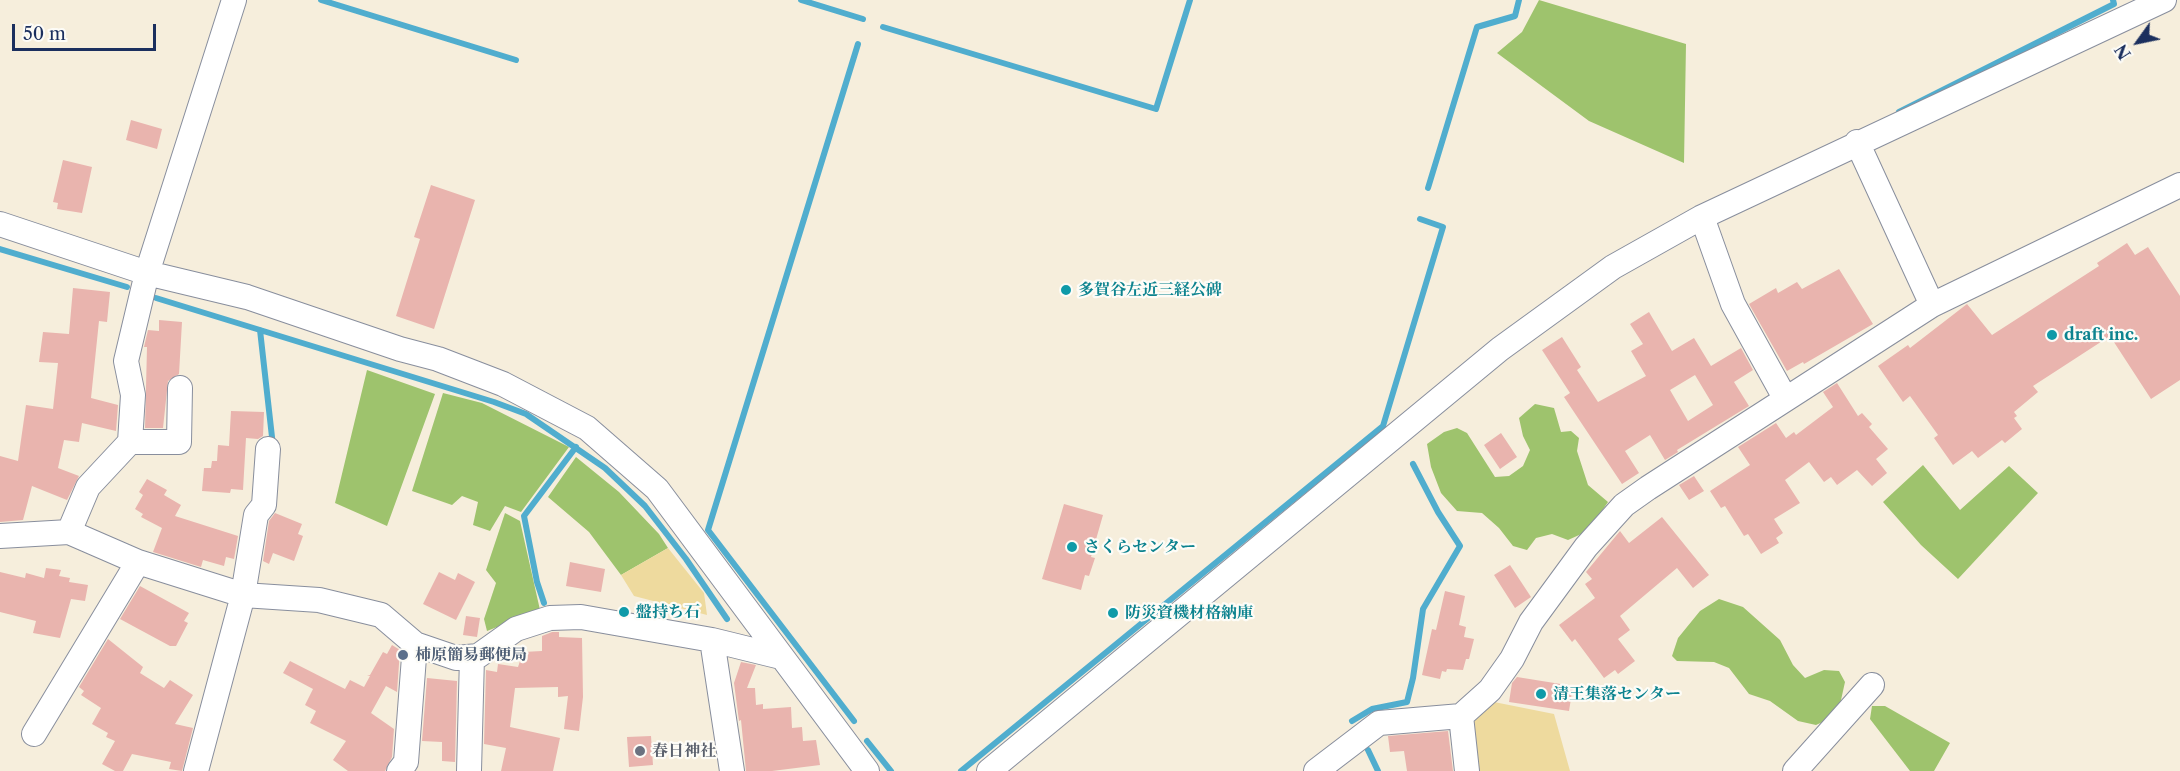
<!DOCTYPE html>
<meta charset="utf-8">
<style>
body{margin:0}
#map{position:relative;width:2180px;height:771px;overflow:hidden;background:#f6eedc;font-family:"Libre Caslon Text",serif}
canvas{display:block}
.north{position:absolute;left:2108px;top:12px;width:60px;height:60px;-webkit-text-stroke:4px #fdfcf7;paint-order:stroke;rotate:237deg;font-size:16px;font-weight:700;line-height:24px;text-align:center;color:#1b2f5e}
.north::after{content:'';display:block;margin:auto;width:21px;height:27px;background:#1b2f5e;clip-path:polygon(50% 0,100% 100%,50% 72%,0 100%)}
.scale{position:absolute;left:12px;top:24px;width:144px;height:27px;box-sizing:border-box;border:3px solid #1b2f5e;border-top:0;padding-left:8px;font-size:18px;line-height:21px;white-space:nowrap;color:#1b2f5e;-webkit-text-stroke:4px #fdfcf7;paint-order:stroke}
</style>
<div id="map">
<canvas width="2180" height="771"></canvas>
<div class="north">N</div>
<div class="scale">50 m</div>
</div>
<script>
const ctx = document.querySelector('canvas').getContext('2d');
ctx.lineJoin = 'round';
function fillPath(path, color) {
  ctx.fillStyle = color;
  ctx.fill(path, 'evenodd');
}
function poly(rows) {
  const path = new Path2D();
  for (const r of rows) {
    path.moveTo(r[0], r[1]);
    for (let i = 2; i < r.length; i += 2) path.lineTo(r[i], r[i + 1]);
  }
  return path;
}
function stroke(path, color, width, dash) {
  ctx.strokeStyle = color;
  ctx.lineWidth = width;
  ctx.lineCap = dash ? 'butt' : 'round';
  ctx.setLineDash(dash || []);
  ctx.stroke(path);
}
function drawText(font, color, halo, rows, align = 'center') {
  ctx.font = font + ' "Libre Caslon Text","Noto Serif JP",serif';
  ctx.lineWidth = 4.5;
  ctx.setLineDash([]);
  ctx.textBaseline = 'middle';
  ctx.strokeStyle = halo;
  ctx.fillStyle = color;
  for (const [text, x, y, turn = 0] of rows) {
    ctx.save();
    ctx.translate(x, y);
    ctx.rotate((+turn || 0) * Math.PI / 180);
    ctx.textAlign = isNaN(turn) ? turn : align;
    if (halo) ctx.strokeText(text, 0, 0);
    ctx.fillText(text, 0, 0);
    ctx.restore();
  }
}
fillPath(poly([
 [1539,0,1686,44,1684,163,1589,121,1497,53,1522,32],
 [367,370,435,394,387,526,335,503],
 [443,393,482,403,569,447,521,512,505,506,490,531,473,525,478,502,462,496,452,505,412,491],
 [1535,404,1554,408,1561,432,1571,431,1579,438,1577,451,1588,485,1608,502,1588,531,1568,540,1552,534,1536,538,1527,550,1513,546,1499,528,1482,513,1457,511,1441,493,1431,467,1427,444,1444,432,1457,428,1467,433,1495,477,1509,476,1523,466,1530,450,1523,436,1519,418],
 [576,457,619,492,659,534,668,548,621,575,589,532,548,497],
 [1923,465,1960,510,2009,466,2038,493,1958,579,1921,545,1883,502],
 [505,513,520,521,540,610,487,631,484,619,496,583,486,570],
 [1719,599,1743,607,1780,640,1793,665,1805,678,1824,670,1839,671,1845,682,1839,709,1827,720,1816,725,1798,721,1770,701,1749,694,1729,668,1714,662,1677,661,1672,656,1678,638,1700,611],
 [1872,706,1885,706,1950,743,1934,771,1910,771,1870,719]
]), '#9ec36d');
fillPath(poly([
 [668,548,704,593,707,615,634,596,621,575],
 [1489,701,1554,714,1570,771,1478,771,1470,726]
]), '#eeda9e');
stroke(poly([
 [321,0,516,60],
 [801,0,863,19],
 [883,27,1156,109,1190,0],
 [1899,112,2114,4,2113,0],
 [1428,188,1477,27,1515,16,1519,0],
 [0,249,127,287],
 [156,298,494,402,526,414,605,468,645,506,686,559,727,619],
 [260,330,273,446],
 [544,603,537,582,524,516,576,447],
 [854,721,708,530,858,44],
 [1352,721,1372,709,1407,702,1413,678,1423,609,1460,546,1438,512,1413,464],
 [867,741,891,771],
 [1368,750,1378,771],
 [961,771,1383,426,1443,227,1420,219]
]), '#50adce', 6);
fillPath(poly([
 [131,120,162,129,157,149,126,140],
 [63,160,92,167,82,213,57,209,58,203,53,202],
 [431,185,475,200,434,329,396,316,420,239,414,237],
 [2127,243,2135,255,2148,247,2180,296,2180,380,2151,399,2110,336,2033,386,2038,392,2014,412,2017,416,2014,418,2022,429,2005,443,2002,440,1978,458,1972,451,1953,465,1934,438,1938,435,1910,396,1903,402,1878,366,1908,345,1910,348,1967,304,1992,335,2099,266,2097,263],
 [1839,269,1873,324,1804,364,1803,362,1787,371,1749,304,1776,288,1778,293,1797,282,1802,289],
 [73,288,110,292,107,322,99,321,91,398,118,405,116,431,82,423,79,442,64,440,58,468,79,476,67,500,32,486,23,520,0,522,0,456,18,461,26,405,53,409,58,363,39,362,43,332,69,334],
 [1649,312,1672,351,1694,338,1711,366,1741,348,1753,370,1734,382,1749,406,1677,450,1678,452,1665,460,1650,435,1625,451,1639,473,1622,484,1564,397,1570,393,1542,350,1562,337,1581,367,1577,370,1598,402,1646,376,1631,351,1643,344,1630,324],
 [1695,375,1713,405,1688,421,1670,390],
 [159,320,182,322,179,374,168,381,163,428,145,428,147,347,144,347,148,330,159,331],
 [1837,383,1858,416,1862,413,1872,424,1869,427,1888,449,1876,459,1887,473,1872,486,1857,470,1837,485,1831,477,1824,482,1809,462,1785,480,1800,503,1774,519,1783,533,1776,538,1779,543,1761,554,1748,534,1744,536,1725,506,1721,508,1710,491,1750,465,1738,447,1776,423,1786,438,1794,432,1796,435,1833,407,1823,392],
 [231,411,264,412,263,436,258,439,246,438,243,490,231,489,230,493,202,491,204,468,211,468,212,461,217,461,218,445,229,446],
 [1501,433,1517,457,1500,469,1484,445],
 [1694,476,1704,491,1689,500,1679,485],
 [147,479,167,490,164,495,181,505,175,516,238,536,234,559,226,557,224,566,203,560,201,567,153,552,162,528,141,517,143,514,135,509,143,495,139,492],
 [1064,504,1103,515,1091,557,1095,558,1089,576,1085,575,1081,590,1042,579],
 [275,513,302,524,298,534,303,536,294,561,273,553,269,564,263,561,269,521],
 [1662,517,1709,575,1693,588,1677,568,1620,616,1630,630,1618,639,1635,661,1618,674,1615,670,1604,678,1575,639,1572,642,1559,625,1595,598,1585,584,1592,579,1586,572,1620,531,1629,543],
 [570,562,605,569,601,592,566,586],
 [1510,565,1531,597,1515,608,1494,575],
 [46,568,61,570,59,576,70,578,69,582,88,585,85,601,71,599,60,638,33,633,36,621,0,612,0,572,25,578,26,573,44,578],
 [439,572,455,580,458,573,475,582,456,620,423,604],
 [140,586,189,613,184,621,188,623,176,646,170,646,120,619],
 [1445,591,1465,596,1459,625,1466,627,1464,637,1474,639,1469,659,1466,659,1463,670,1447,669,1446,672,1442,671,1440,679,1422,675,1432,629,1436,630],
 [466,616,480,618,477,637,463,635],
 [552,632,559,632,559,637,582,638,583,697,579,731,564,729,568,696,558,697,558,687,515,688,510,727,560,738,553,771,501,771,506,748,484,744,486,670,497,672,498,664,518,667,523,652,542,651,542,636],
 [108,639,143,667,140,673,164,688,170,680,193,695,175,724,193,728,182,771,169,769,171,762,132,754,123,771,115,771,102,764,115,741,106,737,108,733,92,724,101,708,81,695,84,691,79,687],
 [392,645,400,650,397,692,386,686,371,713,394,729,392,757,385,771,348,771,333,760,346,741,310,723,316,711,305,705,313,689,283,673,290,661,345,689,350,680,364,687,370,676,367,675,370,675,383,652,387,654],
 [741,662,756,665,747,688,755,688,756,705,763,704,763,709,791,707,792,728,802,727,803,741,816,740,820,765,772,771,746,771,741,720,739,721,734,683],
 [1517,677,1573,686,1569,711,1509,702,1512,683],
 [427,678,457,681,455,762,442,761,442,742,422,741],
 [1448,731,1453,771,1407,771,1404,751,1390,752,1388,736],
 [651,736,653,765,629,767,627,737]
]), '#e9b4ae');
const minor = poly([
 [1857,142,1932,305],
 [1702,217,1733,304,1785,398],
 [0,224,147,273,247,297,400,349,438,359,503,384,587,428,657,489,867,771],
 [130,442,179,442,180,388],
 [69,532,88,487,130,442,133,395,126,361,147,273,234,0],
 [0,536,69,532,138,562,243,595,319,600,381,615,415,644,456,658,478,656,516,629,550,618,581,617,712,640,781,657],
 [712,640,732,771],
 [1461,716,1467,771],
 [34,734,138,562],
 [196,771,243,595,256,515,264,505,268,449],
 [399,771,406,762,415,644],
 [469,771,472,657],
 [989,771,1500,349,1613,267,1702,217,2164,0],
 [1316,771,1379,723,1461,716,1490,690,1512,659,1531,622,1586,547,1624,505,1648,488,1932,305,2180,185],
 [1795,771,1872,685]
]);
stroke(minor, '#888e9d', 26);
stroke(minor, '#fff', 24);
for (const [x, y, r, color] of [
 [1066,290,6,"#0f9aa8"],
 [2052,335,6,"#0f9aa8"],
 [1072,547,6,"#0f9aa8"],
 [624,612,6,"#0f9aa8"],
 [1113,613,6,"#0f9aa8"],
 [403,655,6,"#5c6f8a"],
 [1541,694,6,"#0f9aa8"],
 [640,751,6,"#6b7280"]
]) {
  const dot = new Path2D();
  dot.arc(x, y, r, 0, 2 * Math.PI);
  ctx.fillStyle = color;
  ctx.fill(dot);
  stroke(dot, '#fdfcf7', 2);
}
drawText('bold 16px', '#0d838f', '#fdfcf7', [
 ["多賀谷左近三経公碑",1078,290],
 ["draft inc.",2064,335],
 ["さくらセンター",1084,547],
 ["盤持ち石",636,612],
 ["防災資機材格納庫",1125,613],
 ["清王集落センター",1553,694]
], 'left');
drawText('bold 16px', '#4e5e75', '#fdfcf7', [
 ["柿原簡易郵便局",415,655]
], 'left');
drawText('bold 16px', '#5b616d', '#fdfcf7', [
 ["春日神社",652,751]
], 'left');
</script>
